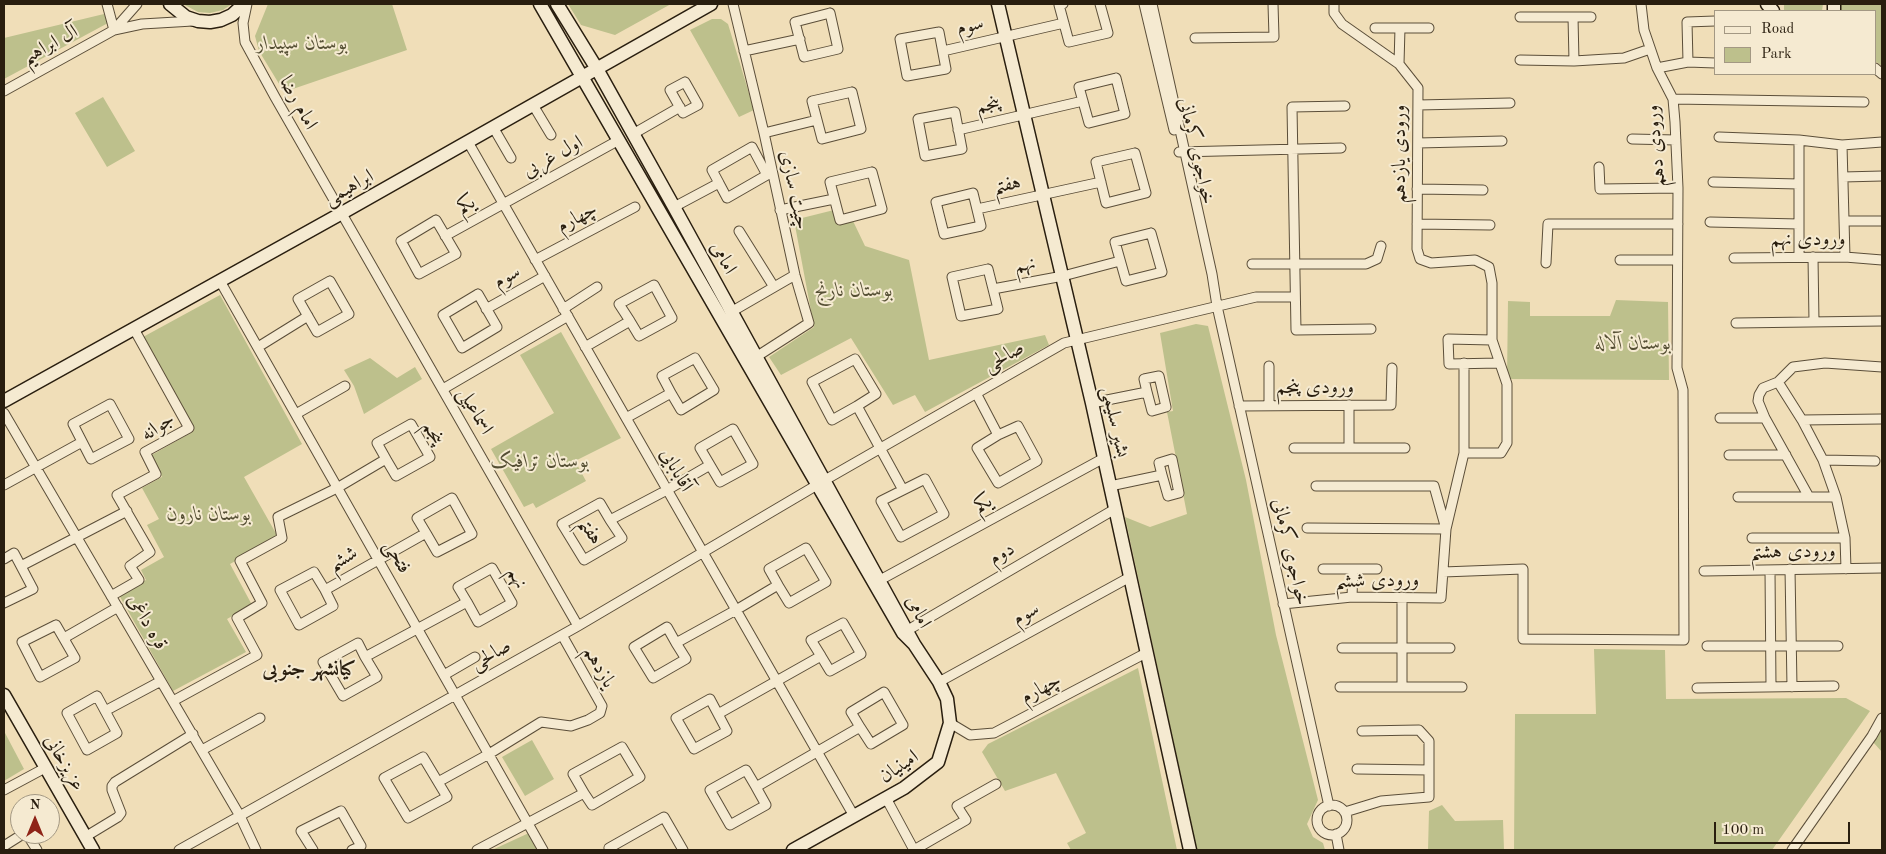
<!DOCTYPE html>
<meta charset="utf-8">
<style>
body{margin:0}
#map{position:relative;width:1886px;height:854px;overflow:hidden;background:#f0deb8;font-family:"Old Standard TT",serif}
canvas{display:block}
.frame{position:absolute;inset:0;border:5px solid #291e0f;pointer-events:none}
.legend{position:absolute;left:1714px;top:10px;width:162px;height:65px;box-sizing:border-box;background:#f5ead1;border:1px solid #a39883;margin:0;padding:6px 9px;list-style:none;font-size:15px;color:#291e0f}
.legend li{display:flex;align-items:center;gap:10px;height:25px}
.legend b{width:25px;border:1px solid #a39883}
.north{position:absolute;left:10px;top:794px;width:50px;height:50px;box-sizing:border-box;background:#f5ead1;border:1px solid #a39883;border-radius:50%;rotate:0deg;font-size:14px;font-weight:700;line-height:20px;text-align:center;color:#291e0f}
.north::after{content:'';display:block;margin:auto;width:18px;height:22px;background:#8f2418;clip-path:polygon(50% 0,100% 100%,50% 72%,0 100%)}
.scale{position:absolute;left:1714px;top:822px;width:136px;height:22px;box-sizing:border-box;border:2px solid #291e0f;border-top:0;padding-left:6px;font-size:15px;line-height:18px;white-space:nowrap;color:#291e0f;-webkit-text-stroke:4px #f5ead1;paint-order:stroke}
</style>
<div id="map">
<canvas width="1886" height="854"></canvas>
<div class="frame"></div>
<ul class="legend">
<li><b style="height:6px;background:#f5ead1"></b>Road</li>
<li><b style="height:14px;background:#bdc08c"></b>Park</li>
</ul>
<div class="north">N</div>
<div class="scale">100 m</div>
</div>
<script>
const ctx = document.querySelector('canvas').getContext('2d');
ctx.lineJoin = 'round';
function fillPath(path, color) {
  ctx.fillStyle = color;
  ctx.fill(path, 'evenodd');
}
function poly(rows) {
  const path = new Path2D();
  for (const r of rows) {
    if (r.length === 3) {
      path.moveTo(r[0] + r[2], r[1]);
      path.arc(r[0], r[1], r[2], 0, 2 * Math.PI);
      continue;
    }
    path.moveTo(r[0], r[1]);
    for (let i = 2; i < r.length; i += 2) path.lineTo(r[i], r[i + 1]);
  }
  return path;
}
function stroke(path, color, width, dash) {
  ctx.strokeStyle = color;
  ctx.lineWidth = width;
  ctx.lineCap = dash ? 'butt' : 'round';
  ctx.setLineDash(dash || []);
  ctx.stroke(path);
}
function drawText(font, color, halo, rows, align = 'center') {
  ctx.font = font + ' "Old Standard TT",Amiri,serif';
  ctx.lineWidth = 4;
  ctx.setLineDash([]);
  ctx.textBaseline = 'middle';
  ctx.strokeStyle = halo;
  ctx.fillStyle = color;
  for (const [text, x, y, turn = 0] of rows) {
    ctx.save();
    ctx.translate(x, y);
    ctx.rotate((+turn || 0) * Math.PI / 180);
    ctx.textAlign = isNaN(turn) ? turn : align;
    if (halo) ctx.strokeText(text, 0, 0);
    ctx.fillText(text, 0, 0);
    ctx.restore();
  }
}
fillPath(poly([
 [183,4,232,4,223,10,210,13,198,12],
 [268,4,392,4,407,50,284,92,259,51,255,36],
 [568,4,671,4,615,35,581,25],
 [1784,4,1823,4,1822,11,1784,11],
 [1838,4,1882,4,1882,66,1875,61,1875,11,1838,11],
 [104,14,108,23,4,79,4,38],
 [712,19,721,19,728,24,754,110,739,117,690,30],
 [103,97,135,151,107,167,75,113],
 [834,210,839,223,853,221,865,246,909,260,929,360,1045,335,1049,345,925,412,915,395,893,405,851,338,781,375,769,357,814,327,794,220],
 [220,295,302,444,244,477,278,537,230,564,252,605,227,619,246,652,173,691,119,595,146,580,141,570,164,557,147,525,159,519,142,488,162,477,150,456,194,431,143,337],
 [1616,300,1668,302,1669,380,1507,379,1508,301,1530,302,1530,316,1610,316],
 [1196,324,1208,326,1246,480,1276,635,1318,800,1307,824,1313,837,1323,843,1325,850,1197,850,1125,517,1150,527,1187,514,1167,412,1173,411,1160,333],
 [561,332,621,438,575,461,586,481,536,508,533,503,524,507,491,449,554,413,520,355],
 [370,358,397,378,415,367,422,379,364,414,354,386,344,370],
 [1594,649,1665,650,1666,699,1846,698,1870,711,1772,850,1514,850,1515,714,1596,714],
 [1138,668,1177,850,1071,850,1067,843,1086,833,1056,773,1005,791,982,752,988,744],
 [1882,726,1882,752,1873,742],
 [4,731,24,769,4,781],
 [532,740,554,779,525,796,502,757],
 [1442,805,1455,821,1503,820,1504,850,1428,850,1429,811],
 [529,833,540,850,492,850]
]), '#bdc08c');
const street = poly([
 [137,4,114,30,142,24,193,21],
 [247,4,243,23,245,42,275,97,578,626],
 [733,4,764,133,795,275,809,323,756,357],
 [1063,4,1059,5,1069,42,1108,33,1100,4],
 [1144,4,1174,130],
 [1152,4,1212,274,1217,306,1329,806],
 [1334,4,1334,13,1342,24,1399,64,1418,88,1417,249,1420,259,1431,263,1475,260,1489,267,1492,283,1492,340],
 [830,13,838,49,804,57,795,22,830,13],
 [1520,17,1591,17],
 [1573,17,1574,61],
 [1375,28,1429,28],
 [939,32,946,69,907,76,900,39,939,32],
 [1195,38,1274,37,1273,4],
 [744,51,800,39],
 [943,51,1064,23],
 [1520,60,1574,61,1624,58,1650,49],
 [1688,62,1687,22,1715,21],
 [1399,64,1400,28],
 [1657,68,1688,62,1715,63],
 [1875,68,1882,74],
 [1116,78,1125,114,1089,123,1079,87,1116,78],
 [685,82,698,105,683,113,670,90,685,82],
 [4,91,114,30,107,4],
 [852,92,861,129,822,139,812,101,852,92],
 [1673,99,1864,102],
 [533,105,551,135],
 [1418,105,1510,103],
 [1345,106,1292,107,1296,330,1371,329],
 [955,112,962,149,925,156,918,119,955,112],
 [493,127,511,158],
 [958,130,1083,101],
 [764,133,817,120],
 [633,134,680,107],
 [1719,137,1799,140],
 [1632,139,1676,140],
 [468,142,854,816],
 [1418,143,1502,141],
 [1842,145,1845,257],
 [1179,152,1341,148],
 [1135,153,1146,193,1106,203,1096,162,1135,153],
 [1599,167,1600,189,1678,188],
 [872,172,882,209,840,220,830,182,872,172],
 [1843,177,1882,176],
 [1713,182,1799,184],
 [1417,189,1483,190],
 [973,193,981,226,944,234,936,202,973,193],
 [674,207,719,183,712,170,752,147,767,175,727,198,719,183],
 [977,209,1101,182],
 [780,210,834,199],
 [436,220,456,254,419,274,401,241,436,220],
 [1844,221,1882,221],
 [1710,222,1799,224],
 [1417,224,1490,225],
 [739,231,774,287],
 [1151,233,1162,272,1126,281,1115,242,1151,233],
 [445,236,619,140],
 [1799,257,1799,140,1842,145,1882,142],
 [1813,257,1814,322],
 [1734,258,1845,257,1882,260],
 [535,260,635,207],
 [1620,260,1677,260],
 [1546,263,1548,224,1678,224],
 [1252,264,1366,264,1377,259,1381,246],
 [988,269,998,309,961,316,952,277,988,269],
 [220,281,543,850],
 [330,281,349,314,317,332,298,299,330,281],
 [993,289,1063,276,1120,261],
 [478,294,497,327,462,348,443,315,478,294],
 [486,309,545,276],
 [563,309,597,287],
 [731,312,795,275],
 [1736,323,1882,321],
 [258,347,308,316],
 [585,347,630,321,619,304,654,285,672,318,639,336,630,321],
 [1778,382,1802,420,1823,460,1836,497,1845,538,1846,569],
 [443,389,568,316],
 [976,393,998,435,1018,426,1037,461,998,483,977,448,998,435],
 [1092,403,1147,392,1144,379,1159,376,1166,407,1152,411,1147,392],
 [110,404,129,439,91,459,73,424,110,404],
 [1349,405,1349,448],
 [857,406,876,394,855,359,812,382,832,420,857,406,903,490,881,501,901,537,944,514,925,479,903,490],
 [1239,406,1391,405,1392,368],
 [1269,406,1269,366],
 [4,413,240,816,256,850],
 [296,414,345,386],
 [626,418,671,393,662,376,695,358,714,390,681,410,671,393],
 [1720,418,1765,418],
 [1802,420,1881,419],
 [1294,448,1405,448],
 [1464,453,1501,453,1507,443,1507,384,1492,340,1448,339,1449,364,1499,363],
 [1729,455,1786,455],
 [1823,460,1875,461],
 [825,480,1064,343,1256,297,1295,297],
 [4,485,82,442],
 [1110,486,1162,475,1159,463,1172,459,1179,493,1168,496,1162,475],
 [1738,497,1809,497],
 [1836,497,1809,497,1765,418,1758,401,1759,395,1763,388,1778,382,1793,367,1825,363,1882,367],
 [610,520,622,538,584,560,562,524,600,503,610,520,667,490,710,465,700,448,733,429,753,464,720,482,710,465],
 [1307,528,1446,529,1434,486,1316,486],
 [1752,538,1845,538],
 [4,559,14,553,33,589,4,603],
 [21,566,127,511],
 [1323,569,1377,569],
 [1790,569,1792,687],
 [1770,570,1771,687],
 [1704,571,1882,568],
 [1443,572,1523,569,1523,639,1684,640,1683,390,1677,368,1678,188,1675,122,1673,99,1657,68,1644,30,1641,4],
 [880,580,1104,458],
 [325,590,333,606,299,625,280,590,314,572,325,590,426,533,417,518,452,498,472,534,437,552,426,533],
 [111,596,139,580,130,566,150,552,117,495,156,474,145,452,189,428,134,329],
 [1352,597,1353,569],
 [1283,604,1352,597,1441,598,1446,529,1464,453,1464,363],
 [56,625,75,658,40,677,22,642,56,625],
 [908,630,1115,509],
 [64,638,118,607],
 [676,643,686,659,653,678,634,647,667,627,676,643,736,610,778,585,769,569,806,548,826,582,789,603,778,585],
 [1707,646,1838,646],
 [1342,648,1450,648],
 [365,657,377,677,343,696,323,662,358,643,365,657,467,602,458,587,492,568,512,603,478,622,467,602],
 [444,675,475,657],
 [939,682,1130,577],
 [1340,687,1462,687],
 [1402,687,1402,597],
 [1697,688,1834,686],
 [97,696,117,733,87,750,67,713,97,696],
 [173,701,257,655,237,618,262,603,240,561,282,538,278,517,337,488,386,459,377,443,411,424,430,457,396,476,386,459],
 [105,711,161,681],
 [718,714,727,731,694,749,676,718,710,699,718,714,821,656,811,640,843,623,861,654,830,671,821,656],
 [950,723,970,735,994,733,1146,653],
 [202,750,260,718],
 [1357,769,1429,770],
 [438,782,447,797,408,818,384,778,423,757,438,782,489,754,541,722,571,726,588,720,600,713,602,706,562,635],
 [756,787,766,805,730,825,710,790,746,770,756,787,860,727,851,712,884,692,903,725,871,744,860,727],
 [4,790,45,768],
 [886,798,914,850],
 [1332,820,15],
 [1345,812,1381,801,1429,797,1429,741,1419,730,1362,731],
 [27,834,37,850],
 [1336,834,1339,850],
 [85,837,118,817,121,813,112,790,112,786,115,782,193,734],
 [4,846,23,834],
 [179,850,578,626,817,485],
 [313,850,301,831,341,811,361,846,352,850],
 [477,850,584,793,573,774,622,747,640,777,592,805,584,793],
 [610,850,609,848,664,817,683,850],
 [914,850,966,820,957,806,996,784],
 [1792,850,1872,736,1882,718]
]);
const secondary = poly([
 [170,4,186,17,198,21,210,22,221,20,232,15,244,4],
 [540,4,903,633,914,644,674,207,597,69,557,4],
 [998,4,1092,403,1190,850],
 [1767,4,1773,11],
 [1834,11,1834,4],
 [4,401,342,213,711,4],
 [4,695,93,850],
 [793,850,904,788,938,762,950,723,947,699,939,682,914,644]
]);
stroke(street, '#5b4e39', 11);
stroke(secondary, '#291e0f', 15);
stroke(street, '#f5ead1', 9);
stroke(secondary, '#f5ead1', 12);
drawText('20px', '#291e0f', '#f5ead1', [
 ["سوم",970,26,-13],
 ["آل ابراهیم",50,45,-29],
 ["امام رضا",298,103,61],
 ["پنجم",988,105,-13],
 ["ورودی دهم",1656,146,-95],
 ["خواجوی کرمانی",1196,151,77],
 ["ورودی یازدهم",1400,154,-90],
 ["اول غربی",553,157,-29],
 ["هفتم",1007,185,-11],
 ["ابراهیمی",349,188,-29],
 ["چیت سازی",794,190,78],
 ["یکم",466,205,-28],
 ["چهارم",577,218,-28],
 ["ورودی نهم",1808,240],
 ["امامی",723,258,61],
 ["نهم",1025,265,-10],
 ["سوم",507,277,-29],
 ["صالحی",1004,357,-30],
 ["ورودی پنجم",1315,388],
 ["اسماعیلی",475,411,60],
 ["بشیر سلیمی",1115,422,78],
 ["جوانه",158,427,-34],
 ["پنجم",433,433,60],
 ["آقابابایی",676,470,60],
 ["یکم",983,504,-29],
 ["هفتم",590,531,56],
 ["خواجوی کرمانی",1290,552,77],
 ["ورودی هشتم",1793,552,-1],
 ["دوم",1002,554,-30],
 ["فتحی",397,557,60],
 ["ششم",343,559,-29],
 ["نهم",517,578,63],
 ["ورودی ششم",1377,581,-1],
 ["امامی",918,612,63],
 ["سوم",1026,614,-29],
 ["قره داغی",147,622,60],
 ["صالحی",491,655,-30],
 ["یازدهم",599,667,60],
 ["چهارم",1041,689,-28],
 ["عزیزخانی",64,763,60],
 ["امینیان",899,767,-34]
]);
drawText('italic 20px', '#554f34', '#f5ead1', [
 ["بوستان سپیدار",302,44],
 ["بوستان نارنج",854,291],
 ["بوستان آلاله",1633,344],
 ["بوستان ترافیک",540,462],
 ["بوستان نارون",209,515]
]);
drawText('bold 21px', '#291e0f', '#f5ead1', [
 ["کیانشهر جنوبی",309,669]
]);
</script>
